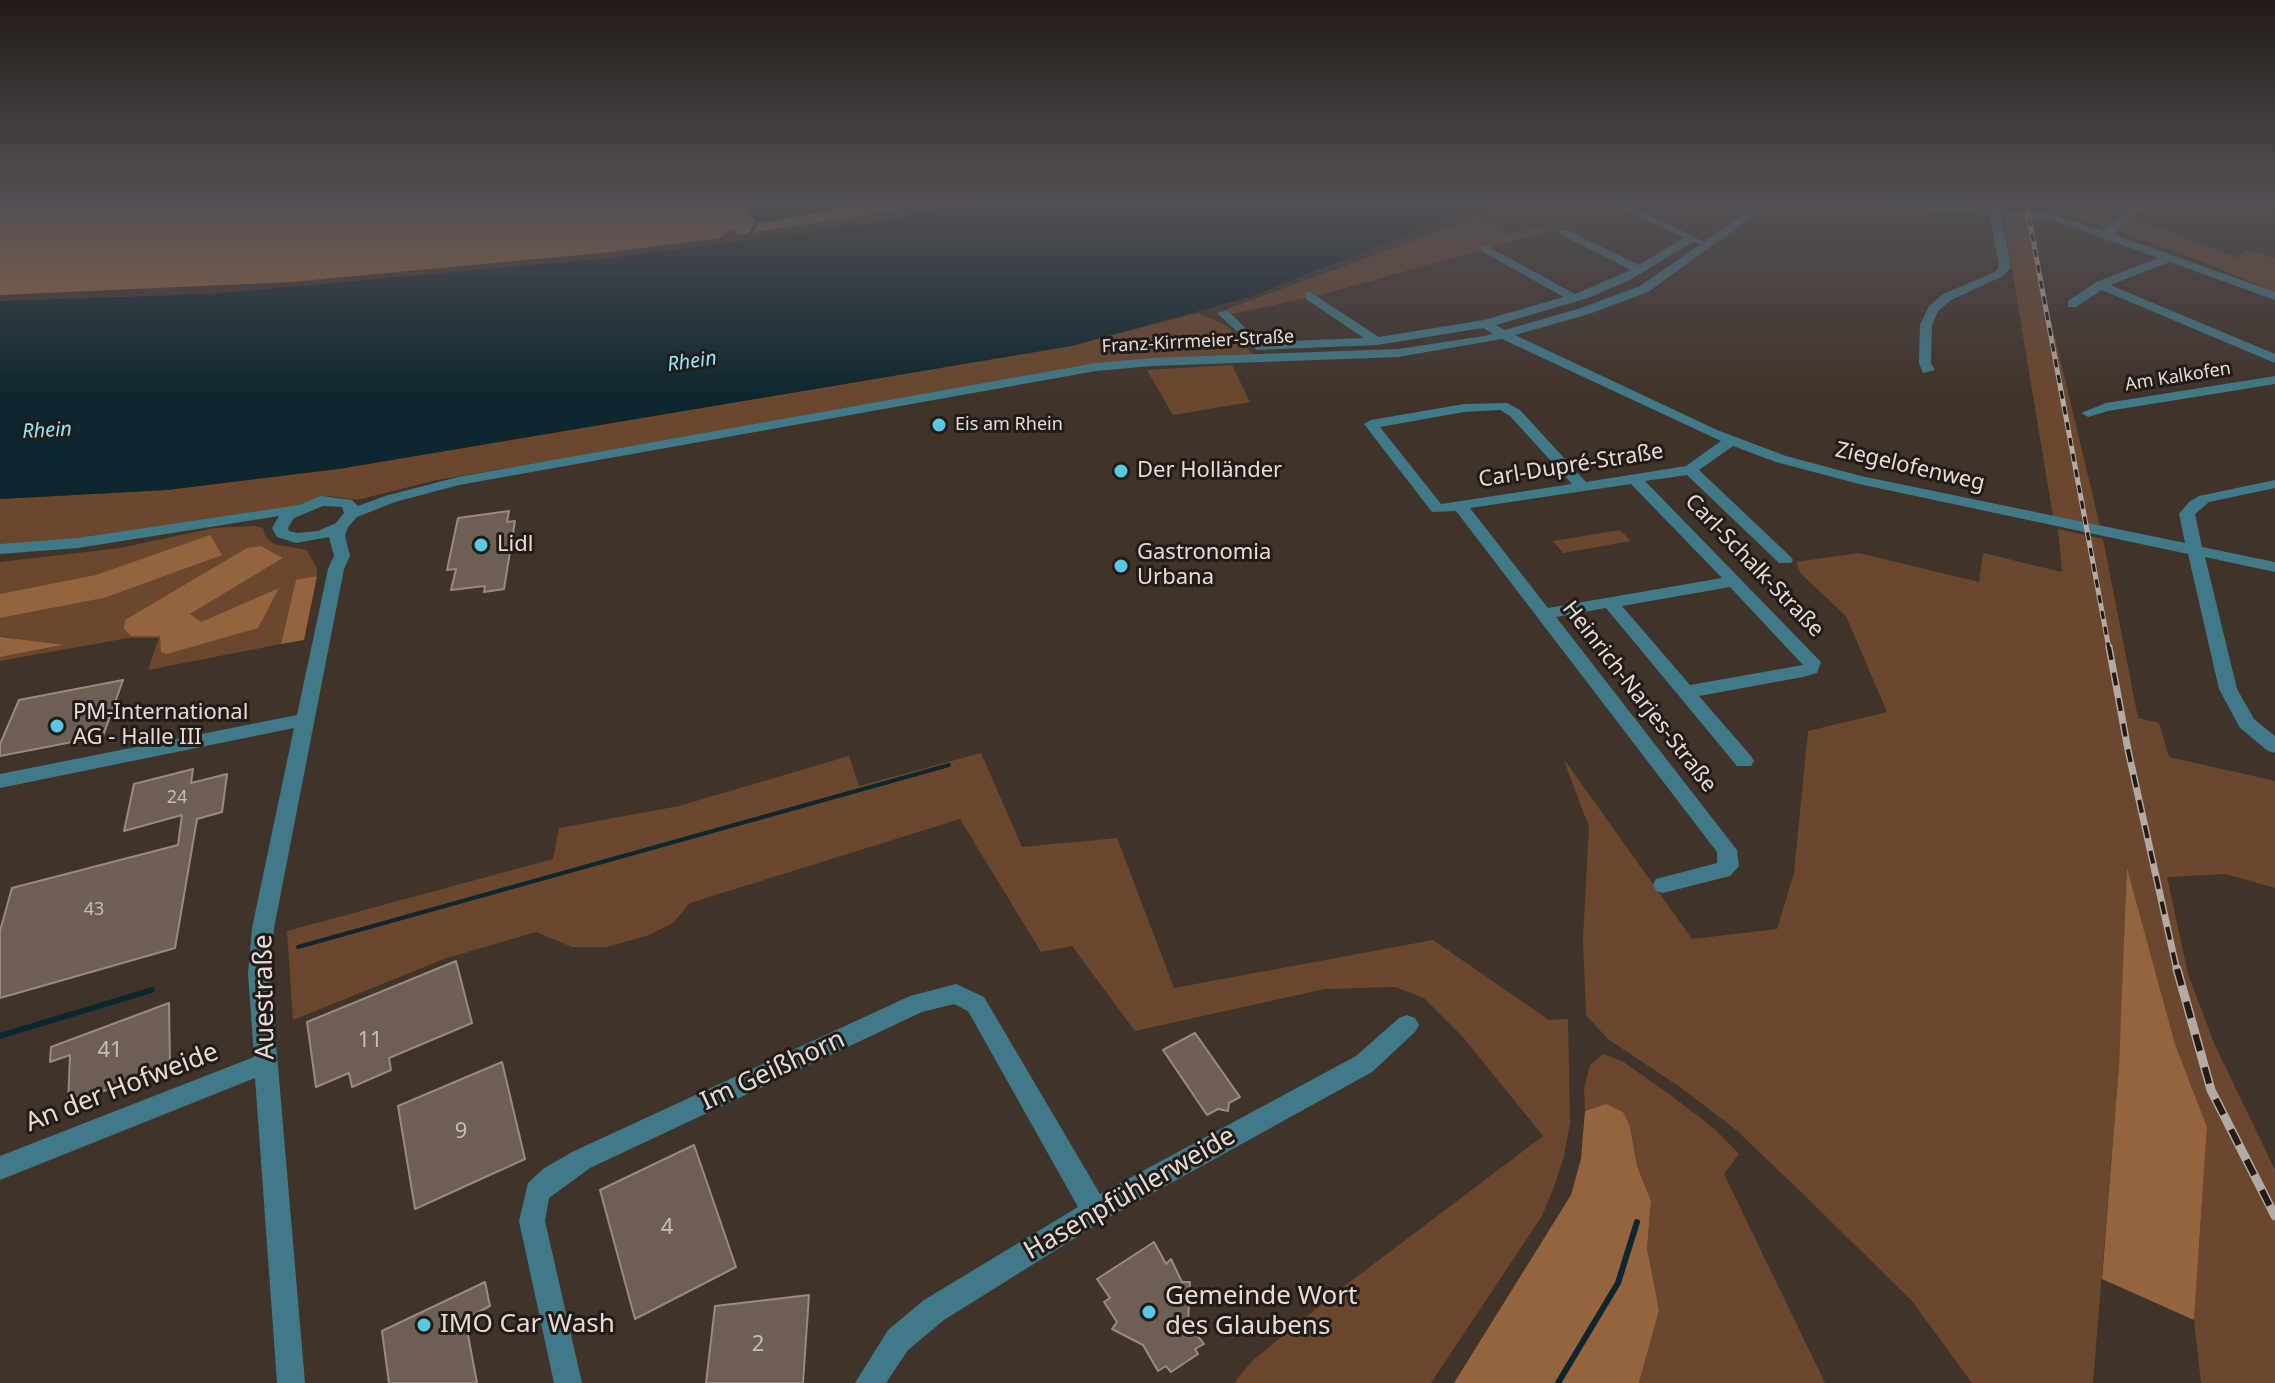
<!DOCTYPE html>
<meta charset="utf-8">
<style>
body{margin:0}
canvas{display:block;background:#40332a}
</style>
<canvas width="2275" height="1383"></canvas>
<script>
const ctx = document.querySelector('canvas').getContext('2d');
ctx.lineJoin = 'round';
function fillPath(path, color) {
  ctx.fillStyle = color;
  ctx.fill(path, 'evenodd');
}
function poly(rows) {
  const path = new Path2D();
  for (const r of rows) {
    path.moveTo(r[0], r[1]);
    for (let i = 2; i < r.length; i += 2) path.lineTo(r[i], r[i + 1]);
  }
  return path;
}
function stroke(path, color, width, dash) {
  ctx.strokeStyle = color;
  ctx.lineWidth = width;
  ctx.lineCap = dash ? 'butt' : 'round';
  ctx.setLineDash(dash || []);
  ctx.stroke(path);
}
function drawText(font, color, halo, rows, align = 'center') {
  ctx.font = font + ' "Noto Sans",sans-serif';
  ctx.lineWidth = 6;
  ctx.setLineDash([]);
  ctx.textBaseline = 'middle';
  ctx.strokeStyle = halo;
  ctx.fillStyle = color;
  for (const [text, x, y, turn = 0] of rows) {
    ctx.save();
    ctx.translate(x, y);
    ctx.rotate((+turn || 0) * Math.PI / 180);
    ctx.textAlign = isNaN(turn) ? turn : align;
    if (halo) ctx.strokeText(text, 0, 0);
    ctx.fillText(text, 0, 0);
    ctx.restore();
  }
}
fillPath(poly([
 [2032,202,2091,202,2119,213,2103,227],
 [2003,215,2032,217,2048,308,2100,526,2053,516],
 [1478,217,1506,234,1585,221,1324,294,1228,315,1227,309],
 [2133,218,2238,258,2245,250,2275,258,2275,292,2183,254,2118,232],
 [1198,313,1227,326,1253,355,1151,359,437,480,357,500,329,496,288,508,87,539,0,546,0,499,166,490,338,469,1071,346],
 [1232,365,1250,402,1173,415,1147,370],
 [254,526,263,528,265,536,274,544,307,550,317,569,317,576,296,581,281,644,148,670,159,638,128,638,0,661,0,657,59,646,0,636,0,618,104,598,221,554,0,594,0,562,120,548,214,528],
 [261,546,283,558,190,614,201,623,279,588,163,643,160,635,131,636],
 [2058,529,2103,539,2138,718,2159,723,2169,757,2275,781,2275,888,2226,874,2167,877,2188,974,2214,1043,2275,1170,2275,1383,2201,1383,2194,1320,2207,1127,2175,1044,2128,872,2119,1065,2093,1383,1972,1383,1912,1301,1796,1187,1735,1129,1680,1087,1608,1039,1586,1015,1583,939,1589,827,1563,758,1692,939,1777,929,1794,873,1808,731,1887,712,1846,616,1801,574,1796,562,1859,553,1979,582,1983,553,2062,572],
 [1620,530,1631,541,1563,553,1553,541],
 [981,753,1022,847,1117,838,1174,988,1433,940,1549,1020,1568,1019,1570,1123,1564,1156,1554,1187,1542,1216,1431,1383,1234,1383,1252,1361,1342,1288,1543,1136,1463,1037,1424,998,1395,987,1325,989,1135,1031,1072,946,1041,952,960,819,690,903,673,923,649,935,607,947,572,947,536,932,444,959,293,1020,287,931,553,859,559,828,679,806,849,756,859,786],
 [1603,1054,1622,1061,1669,1094,1715,1129,1739,1154,1724,1174,1825,1383,1639,1383,1659,1310,1647,1247,1651,1201,1637,1166,1630,1127,1606,1104,1585,1111,1584,1088,1590,1065]
]), '#6a472d');
fillPath(poly([
 [0,202,745,202,763,223,873,202,944,202,738,235,736,230,730,230,720,238,601,253,291,282,0,295],
 [210,535,222,555,104,598,0,618,0,594,96,575],
 [261,546,283,558,190,614,201,622,279,588,258,628,167,654,161,652,160,636,131,636,124,629,125,620,247,548],
 [317,576,304,640,281,644,296,580],
 [0,636,2,637,63,645,0,657],
 [2127,868,2175,1044,2207,1127,2194,1320,2102,1279,2119,1065],
 [1606,1104,1623,1112,1630,1127,1637,1166,1651,1201,1647,1248,1659,1310,1639,1383,1454,1383,1571,1195,1581,1159,1585,1111]
]), '#95643e');
fillPath(poly([
 [745,202,873,202,756,223],
 [977,202,1515,202,1472,211,1441,221,1250,297,1071,346,338,469,166,490,0,499,0,301,210,294,609,258,856,226]
]), '#0e272e');
stroke(poly([
 [751,233,756,223]
]), '#0e272e', 3);
stroke(poly([
 [298,947,949,765]
]), '#0e272e', 4);
stroke(poly([
 [0,1036,152,990],
 [1558,1383,1618,1283,1637,1222]
]), '#0e272e', 6);
const building = poly([
 [509,511,507,522,515,521,504,589,484,592,485,586,451,590,456,569,447,570,458,518,509,511],
 [123,680,103,736,0,756,0,744,19,700,123,680],
 [193,769,191,783,227,774,222,812,197,819,175,948,0,998,0,931,12,888,178,845,182,815,124,831,134,784,193,769],
 [456,961,472,1023,389,1058,391,1070,352,1087,349,1073,316,1087,307,1022,456,961],
 [169,1003,170,1065,68,1105,70,1055,50,1062,51,1047,169,1003],
 [1195,1033,1240,1097,1229,1103,1228,1111,1218,1109,1207,1115,1163,1050,1195,1033],
 [502,1062,525,1159,415,1209,398,1106,502,1062],
 [694,1145,736,1267,635,1319,600,1190,694,1145],
 [1154,1242,1166,1264,1171,1259,1182,1282,1190,1282,1188,1323,1204,1344,1195,1349,1198,1354,1171,1372,1166,1366,1158,1371,1143,1345,1112,1329,1117,1322,1104,1302,1110,1298,1097,1279,1154,1242],
 [485,1282,490,1306,465,1319,477,1383,389,1383,382,1331,485,1282],
 [809,1295,803,1383,706,1383,715,1306,809,1295]
]);
fillPath(building, '#6d5f55');
stroke(building, '#99897f', 2);
fillPath(poly([
 [1618,202,1626,202,1704,242,1761,202,1773,202,1648,292,1589,314,1515,335,1717,430,1786,456,1861,476,2185,543,2179,514,2189,502,2199,496,2275,480,2275,488,2209,502,2195,514,2202,547,2275,562,2275,572,2205,557,2237,689,2254,719,2275,736,2275,753,2268,751,2240,728,2219,689,2188,554,1859,484,1776,462,1733,446,1699,470,1791,557,1793,560,1791,563,1779,563,1687,475,1645,481,1821,662,1817,673,1803,677,1699,696,1751,756,1754,761,1751,766,1737,766,1606,608,1556,617,1737,850,1739,866,1730,876,1663,893,1656,891,1653,885,1656,879,1717,863,1717,852,1456,511,1432,512,1364,424,1371,420,1464,404,1507,403,1520,410,1586,482,1686,466,1721,441,1502,339,1398,357,1151,366,1096,371,459,485,395,502,357,517,348,527,345,536,350,556,344,569,274,928,270,973,305,1383,277,1383,255,1078,0,1180,0,1156,254,1057,248,973,252,928,294,728,0,788,0,774,297,715,328,569,334,556,329,537,296,543,277,537,272,528,279,516,78,548,0,554,0,544,78,538,299,505,321,496,352,500,358,506,385,496,458,477,1096,363,1151,358,1398,349,1484,336,1493,334,1483,328,1377,345,1257,350,1217,313,1227,310,1260,342,1364,338,1306,299,1306,293,1310,292,1379,337,1484,320,1564,297,1481,251,1481,247,1489,247,1575,294,1631,270,1559,234,1559,230,1567,230,1639,265,1684,238,1618,206,1618,202],
 [1693,242,1701,244,1640,286,1581,308,1505,330,1496,325,1588,298,1630,280,1693,242],
 [1500,410,1510,416,1572,484,1441,504,1380,427,1464,412,1500,410],
 [1631,484,1722,578,1548,608,1470,508,1631,484],
 [323,506,342,507,344,513,336,523,318,531,297,533,289,531,288,528,294,518,323,506],
 [1730,587,1803,665,1690,685,1622,606,1730,587],
 [1866,202,1909,202,2054,214,2103,231,2139,202,2150,202,2113,234,2275,292,2275,300,2170,262,2110,285,2275,354,2275,363,2102,290,2076,307,2068,307,2068,301,2096,282,2159,258,2052,220,2001,216,2011,267,2003,276,1951,300,1938,311,1932,325,1931,363,1935,370,1923,373,1919,363,1920,325,1929,306,1943,294,1995,272,1999,267,1990,215,1871,205,1866,202],
 [2275,376,2275,384,2108,411,2088,417,2081,413,2106,403,2275,376],
 [956,984,984,997,1100,1194,1356,1056,1399,1018,1407,1015,1415,1018,1419,1025,1415,1032,1372,1072,1104,1220,944,1320,908,1350,886,1383,855,1383,888,1330,924,1300,1078,1207,968,1011,954,1004,922,1012,590,1168,549,1198,545,1221,582,1383,554,1383,519,1221,528,1183,543,1169,572,1152,910,996,956,984]
]), '#407988');
const railFar2 = poly([
 [2026,202,2109,649]
]);
const railFar1 = poly([
 [2109,647,2128,750,2177,971]
]);
const rail = poly([
 [2177,969,2211,1090,2275,1216]
]);
stroke(railFar2, '#b3aaa3', 5);
stroke(railFar1, '#b3aaa3', 7);
stroke(rail, '#b3aaa3', 9);
stroke(railFar2, '#221c18', 3, [8]);
stroke(railFar1, '#221c18', 4, [13]);
stroke(rail, '#221c18', 6, [17]);
const sky = ctx.createLinearGradient(0, 0, 0, 396);
sky.addColorStop(0, '#231c17');
sky.addColorStop(0.51, '#535055');
sky.addColorStop(1, '#53505500');
ctx.fillStyle = sky;
ctx.fillRect(0, 0, 2275, 396);
for (const [x, y, r, color] of [
 [939,425,8,"#59c8e4"],
 [1121,471,8,"#59c8e4"],
 [481,545,8,"#59c8e4"],
 [1121,566,8,"#59c8e4"],
 [57,726,8,"#59c8e4"],
 [1149,1312,8,"#59c8e4"],
 [424,1325,8,"#59c8e4"]
]) {
  const dot = new Path2D();
  dot.arc(x, y, r, 0, 2 * Math.PI);
  ctx.fillStyle = color;
  ctx.fill(dot);
  stroke(dot, '#221c18', 3);
}
drawText('18px', '#e4dcd6', '#221c18', [
 ["Franz-Kirrmeier-Straße",1198,342,-3],
 ["Am Kalkofen",2178,377,-9]
]);
drawText('18px', '#e4dcd6', '#221c18', [
 ["Eis am Rhein",955,425]
], 'left');
drawText('18px', '#c6bdb6', null, [
 ["24",177,798],
 ["43",94,910]
]);
drawText('italic 20px', '#8fe7fe', '#221c18', [
 ["Rhein",692,362,-8],
 ["Rhein",47,431,-3]
]);
drawText('22px', '#e4dcd6', '#221c18', [
 ["Carl-Dupré-Straße",1571,466,-9],
 ["Ziegelofenweg",1910,467,13],
 ["Carl-Schalk-Straße",1754,566,46],
 ["Heinrich-Narjes-Straße",1639,697,52]
]);
drawText('22px', '#e4dcd6', '#221c18', [
 ["Der Holländer",1137,471],
 ["Lidl",497,545],
 ["Gastronomia",1137,553],
 ["Urbana",1137,578],
 ["PM-International",73,713],
 ["AG - Halle III",73,738]
], 'left');
drawText('22px', '#c6bdb6', null, [
 ["11",370,1041],
 ["41",110,1051],
 ["9",461,1132],
 ["4",667,1228],
 ["2",758,1345]
]);
drawText('26px', '#e4dcd6', '#221c18', [
 ["Auestraße",265,997,-91],
 ["Im Geißhorn",773,1071,-25],
 ["An der Hofweide",122,1088,-21],
 ["Hasenpfühlerweide",1130,1194,-30]
]);
drawText('26px', '#e4dcd6', '#221c18', [
 ["Gemeinde Wort",1165,1297],
 ["des Glaubens",1165,1327],
 ["IMO Car Wash",440,1325]
], 'left');
</script>
